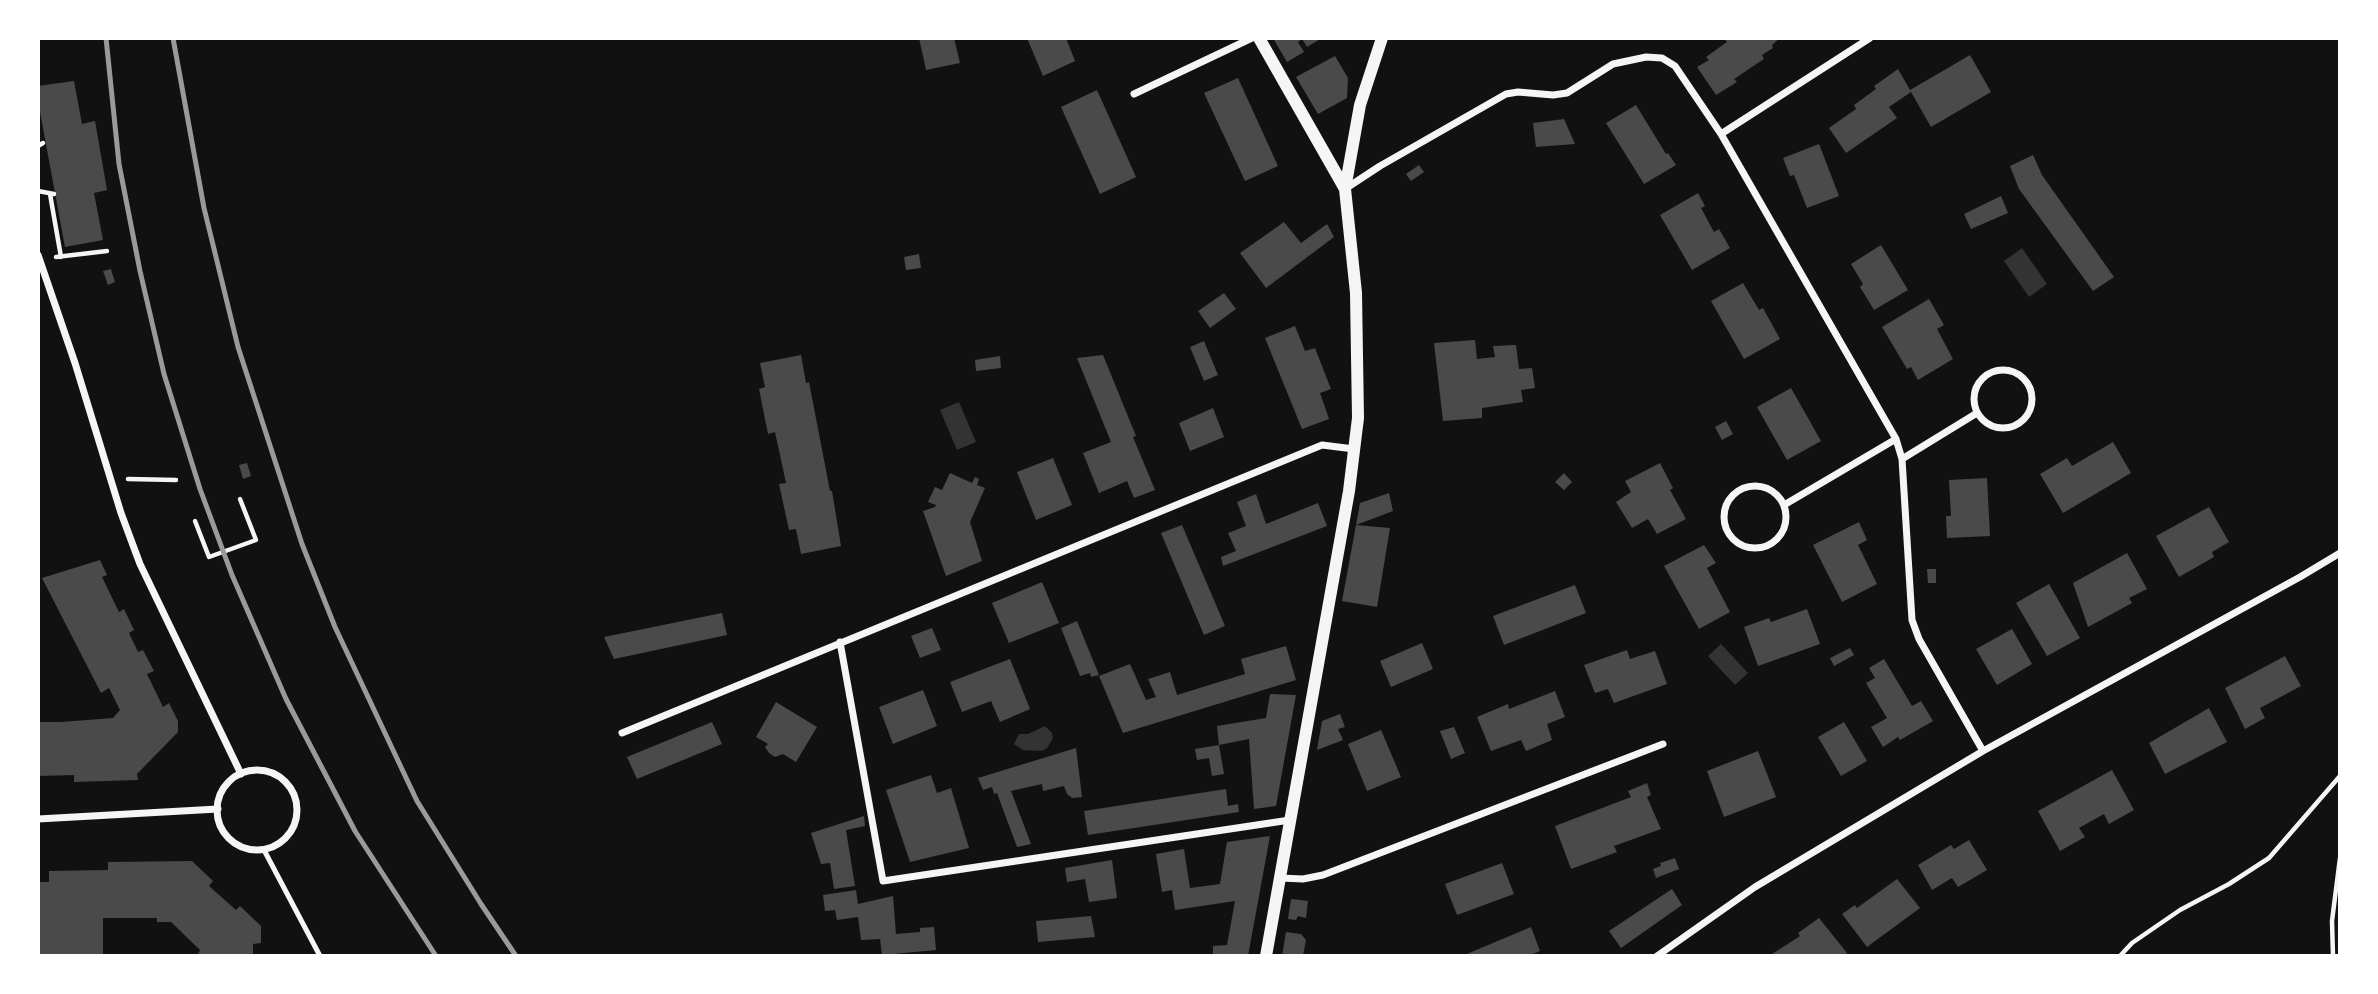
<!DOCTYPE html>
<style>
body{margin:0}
#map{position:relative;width:2378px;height:994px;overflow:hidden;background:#111;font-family:Overpass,sans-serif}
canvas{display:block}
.frame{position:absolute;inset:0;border:40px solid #fff;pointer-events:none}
</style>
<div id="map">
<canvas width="2378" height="994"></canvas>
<div class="frame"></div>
</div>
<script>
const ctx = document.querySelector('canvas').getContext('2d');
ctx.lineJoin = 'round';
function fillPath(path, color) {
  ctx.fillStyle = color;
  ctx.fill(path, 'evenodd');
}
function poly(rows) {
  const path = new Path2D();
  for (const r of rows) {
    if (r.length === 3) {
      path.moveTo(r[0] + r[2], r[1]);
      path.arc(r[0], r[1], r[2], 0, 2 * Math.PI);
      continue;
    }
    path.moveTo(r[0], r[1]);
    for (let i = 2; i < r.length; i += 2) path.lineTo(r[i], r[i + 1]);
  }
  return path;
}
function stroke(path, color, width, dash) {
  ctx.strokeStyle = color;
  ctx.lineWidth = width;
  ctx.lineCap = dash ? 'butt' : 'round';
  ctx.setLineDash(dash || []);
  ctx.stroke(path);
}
fillPath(poly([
 [2022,248,2047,284,2029,297,2004,261],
 [959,402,976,442,957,450,940,410],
 [1721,644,1748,673,1735,685,1708,656],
 [1045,726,1052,733,1053,738,1047,748,1042,751,1023,750,1014,744,1019,734,1028,734]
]), '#333');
fillPath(poly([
 [919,38,954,38,960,63,926,70],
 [1027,38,1066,38,1075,61,1043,76],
 [1273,38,1322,38,1307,47,1302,39,1298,42,1304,52,1287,62],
 [1724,38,1780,38,1772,45,1773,48,1762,55,1764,59,1734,79,1737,82,1716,95,1697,67,1709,60,1706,57,1727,42],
 [1970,55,1991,92,1931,127,1911,92,1889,107,1897,118,1846,153,1829,128,1856,109,1854,105,1876,89,1874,86,1898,69,1910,90],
 [1335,56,1348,78,1347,98,1318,114,1296,77],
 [1238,78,1278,166,1245,181,1204,93],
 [74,81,82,124,95,121,107,190,94,193,103,240,65,247,38,101,38,86],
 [1097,90,1136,177,1100,194,1061,107],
 [1636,105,1666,154,1668,153,1676,165,1644,184,1606,123],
 [1564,119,1575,144,1536,147,1533,123],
 [1819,144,1839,196,1807,208,1794,175,1790,176,1783,158],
 [2033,155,2042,175,2114,277,2093,291,2019,189,2010,166],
 [1419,165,1424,172,1411,181,1406,174],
 [1698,193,1705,206,1701,208,1714,232,1719,229,1730,248,1692,270,1660,215],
 [2001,196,2008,213,1971,229,1964,214],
 [1284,222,1301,243,1327,224,1334,237,1266,288,1240,253],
 [1881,245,1908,290,1874,310,1860,287,1863,284,1851,264],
 [919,254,921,268,906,270,904,257],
 [111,269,115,282,108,285,103,271],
 [1743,283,1759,310,1763,308,1780,339,1744,359,1711,301],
 [1224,293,1236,309,1210,328,1198,311],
 [1929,299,1944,325,1937,329,1953,359,1918,380,1911,367,1907,369,1882,327],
 [1295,326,1305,351,1315,348,1331,389,1320,393,1329,419,1302,429,1265,338],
 [1475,340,1477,359,1495,357,1493,346,1516,345,1519,369,1532,368,1535,388,1521,390,1523,402,1482,408,1482,418,1443,421,1434,343],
 [1204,341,1218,375,1204,381,1190,347],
 [801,355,806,383,809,382,830,491,832,491,841,546,801,554,796,529,789,530,779,484,786,483,775,432,768,434,759,389,765,387,760,363],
 [1103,355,1136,436,1133,437,1155,490,1134,498,1127,481,1099,493,1083,453,1111,442,1077,358],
 [1000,356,1001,368,976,371,975,360],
 [1791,388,1821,441,1787,460,1757,407],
 [1213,408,1224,437,1190,451,1179,423],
 [1726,421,1733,434,1722,440,1715,427],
 [2113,442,2131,473,2063,513,2040,474,2067,458,2072,466],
 [1053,458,1072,505,1036,520,1017,472],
 [247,463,251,476,243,479,239,465],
 [1660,463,1673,488,1670,490,1686,519,1657,534,1648,519,1632,528,1616,502,1631,492,1625,481],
 [950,473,972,483,975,477,979,479,977,485,985,488,970,522,982,561,946,576,923,511,935,507,936,505,928,502,935,487,942,490],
 [1564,473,1572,482,1564,490,1555,482],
 [1987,478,1990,536,1947,538,1946,516,1951,516,1949,480],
 [1389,493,1393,511,1356,525,1390,528,1377,607,1342,601,1356,525,1360,503],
 [1256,494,1266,524,1318,503,1327,526,1223,566,1221,557,1236,551,1228,533,1246,526,1237,502],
 [2209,507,2229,542,2212,552,2214,557,2179,577,2156,536],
 [1859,522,1867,540,1858,545,1877,584,1842,602,1813,545],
 [1182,525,1225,626,1204,635,1161,533],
 [1704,545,1716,563,1707,568,1730,612,1699,629,1664,566],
 [2127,553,2147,589,2129,598,2132,603,2088,627,2073,583],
 [100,560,107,575,102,577,119,612,124,609,134,630,129,633,138,652,143,650,154,671,147,674,163,707,169,703,178,721,178,732,137,774,138,780,74,782,74,775,38,776,38,722,61,722,113,718,120,710,109,688,101,693,42,578],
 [1927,569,1936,569,1936,583,1928,583],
 [1042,582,1059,623,1009,643,992,603],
 [2049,584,2080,638,2047,656,2016,603],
 [1575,585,1586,613,1504,645,1493,616],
 [1807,609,1820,644,1758,666,1744,627,1769,618,1771,622],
 [722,613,727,635,614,659,604,637],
 [1077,621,1099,675,1091,677,1090,673,1080,676,1061,628],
 [932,628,941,650,920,658,911,636],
 [2012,629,2032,664,1997,685,1976,649],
 [1422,643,1433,669,1391,687,1380,661],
 [1286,646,1296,680,1123,733,1099,676,1130,664,1146,700,1156,697,1148,679,1170,672,1177,695,1245,674,1241,659],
 [1850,648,1854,655,1834,666,1830,658],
 [1627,650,1630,659,1655,651,1667,684,1614,703,1608,689,1595,693,1584,665],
 [2285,656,2301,686,2260,708,2265,718,2245,729,2225,688],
 [1010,659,1030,709,1000,722,991,701,962,712,950,682],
 [1884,659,1912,706,1921,701,1933,721,1900,740,1898,737,1883,747,1871,727,1887,718,1866,683,1875,678,1869,668],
 [923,690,937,726,893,744,879,707],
 [1555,691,1565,717,1547,724,1552,740,1526,751,1521,740,1491,751,1477,717,1508,704,1509,709],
 [1270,694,1296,695,1276,806,1254,809,1249,739,1219,745,1217,726,1266,718],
 [776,702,817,727,796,762,783,754,775,757,769,753,765,747,768,744,756,737],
 [2209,708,2227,742,2165,774,2149,743],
 [1340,714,1345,727,1338,729,1343,740,1317,750,1322,721],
 [712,722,722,744,637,779,627,757],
 [1844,722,1867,761,1841,776,1818,737],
 [1454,727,1465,753,1451,759,1440,731],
 [1381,730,1401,777,1367,791,1348,744],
 [1219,745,1224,774,1212,776,1209,758,1197,760,1195,749],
 [1076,748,1082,797,1072,798,1067,794,1064,786,1043,791,1042,784,1011,791,1031,844,1017,847,997,793,994,794,992,787,983,790,978,778],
 [1758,751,1776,797,1724,817,1707,771],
 [2112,770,2134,810,2109,824,2104,814,2079,828,2085,837,2060,851,2038,811],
 [931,775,937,793,951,788,969,848,910,862,886,790],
 [1647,783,1651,795,1647,797,1661,829,1614,846,1617,852,1571,869,1555,826,1631,797,1628,791],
 [1226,789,1228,806,1238,804,1239,812,1088,835,1084,811],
 [864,816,865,826,846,830,855,886,834,889,830,863,821,864,811,833],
 [1270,836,1248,956,1213,956,1213,946,1227,945,1235,901,1175,910,1172,890,1162,892,1156,854,1184,849,1190,888,1220,884,1227,842],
 [1969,840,1987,870,1958,887,1952,878,1932,890,1918,865,1951,845,1954,849],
 [1675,858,1679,869,1656,878,1653,869,1661,866,1660,863],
 [1112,860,1117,898,1089,902,1085,879,1067,882,1065,868],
 [192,861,213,881,209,886,236,910,240,906,261,926,261,943,253,944,253,956,197,956,200,950,171,922,157,922,157,918,103,918,103,956,38,956,38,882,49,882,49,871,108,870,108,862],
 [1502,863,1514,894,1457,915,1445,884],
 [1897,879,1920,908,1867,947,1842,914,1855,905,1857,908],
 [1672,889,1682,905,1621,948,1609,931],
 [856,890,858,904,893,896,896,934,920,932,920,928,934,927,936,950,882,955,880,939,861,940,858,917,837,920,835,910,825,911,823,895],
 [1291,899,1308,901,1306,918,1298,916,1296,920,1288,919],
 [1091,916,1095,937,1038,942,1036,921],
 [1819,918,1847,953,1844,956,1769,956,1800,936,1798,933],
 [1531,927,1540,951,1528,956,1462,956],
 [1286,932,1301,934,1306,940,1303,956,1282,956]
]), '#4a4a4a');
stroke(poly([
 [38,146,43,143],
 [38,191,54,194],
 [50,194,61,257],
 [56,257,107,251],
 [128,479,176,480],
 [195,521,209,557,256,540,240,499],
 [2120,956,2132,943,2180,910,2229,884,2269,858,2340,776],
 [2333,956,2332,921,2340,858]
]), '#f5f5f5', 4.5);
stroke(poly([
 [264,850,320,956]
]), '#f5f5f5', 5);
stroke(poly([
 [1134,94,1252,38],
 [1721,134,1870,38],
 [1345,189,1380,166,1506,94,1518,92,1553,95,1567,93,1613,64,1646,57,1662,58,1675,66,1721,134,1896,439,1902,459,1912,620,1919,639,1983,751],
 [38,255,75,363,121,513,140,564,241,774],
 [2003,399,29],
 [1902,459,1977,413],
 [1755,517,31],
 [1784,505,1896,439],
 [840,642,883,881,1290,820],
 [622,733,1322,445,1354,449],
 [257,810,40],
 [38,819,218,809],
 [1280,878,1303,879,1323,875,1663,744],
 [1657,956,1755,887,1983,751,2300,577,2340,553]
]), '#f5f5f5', 7);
stroke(poly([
 [1259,38,1345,189],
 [1266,956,1349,491,1358,418,1356,293,1345,189,1360,105,1382,38]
]), '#f5f5f5', 12);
stroke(poly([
 [106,38,119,164,140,271,164,374,200,489,232,575,286,699,355,831,436,956],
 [173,38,204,208,238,347,302,544,335,627,417,801,481,904,516,956]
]), '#9a9a9a', 5);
</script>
